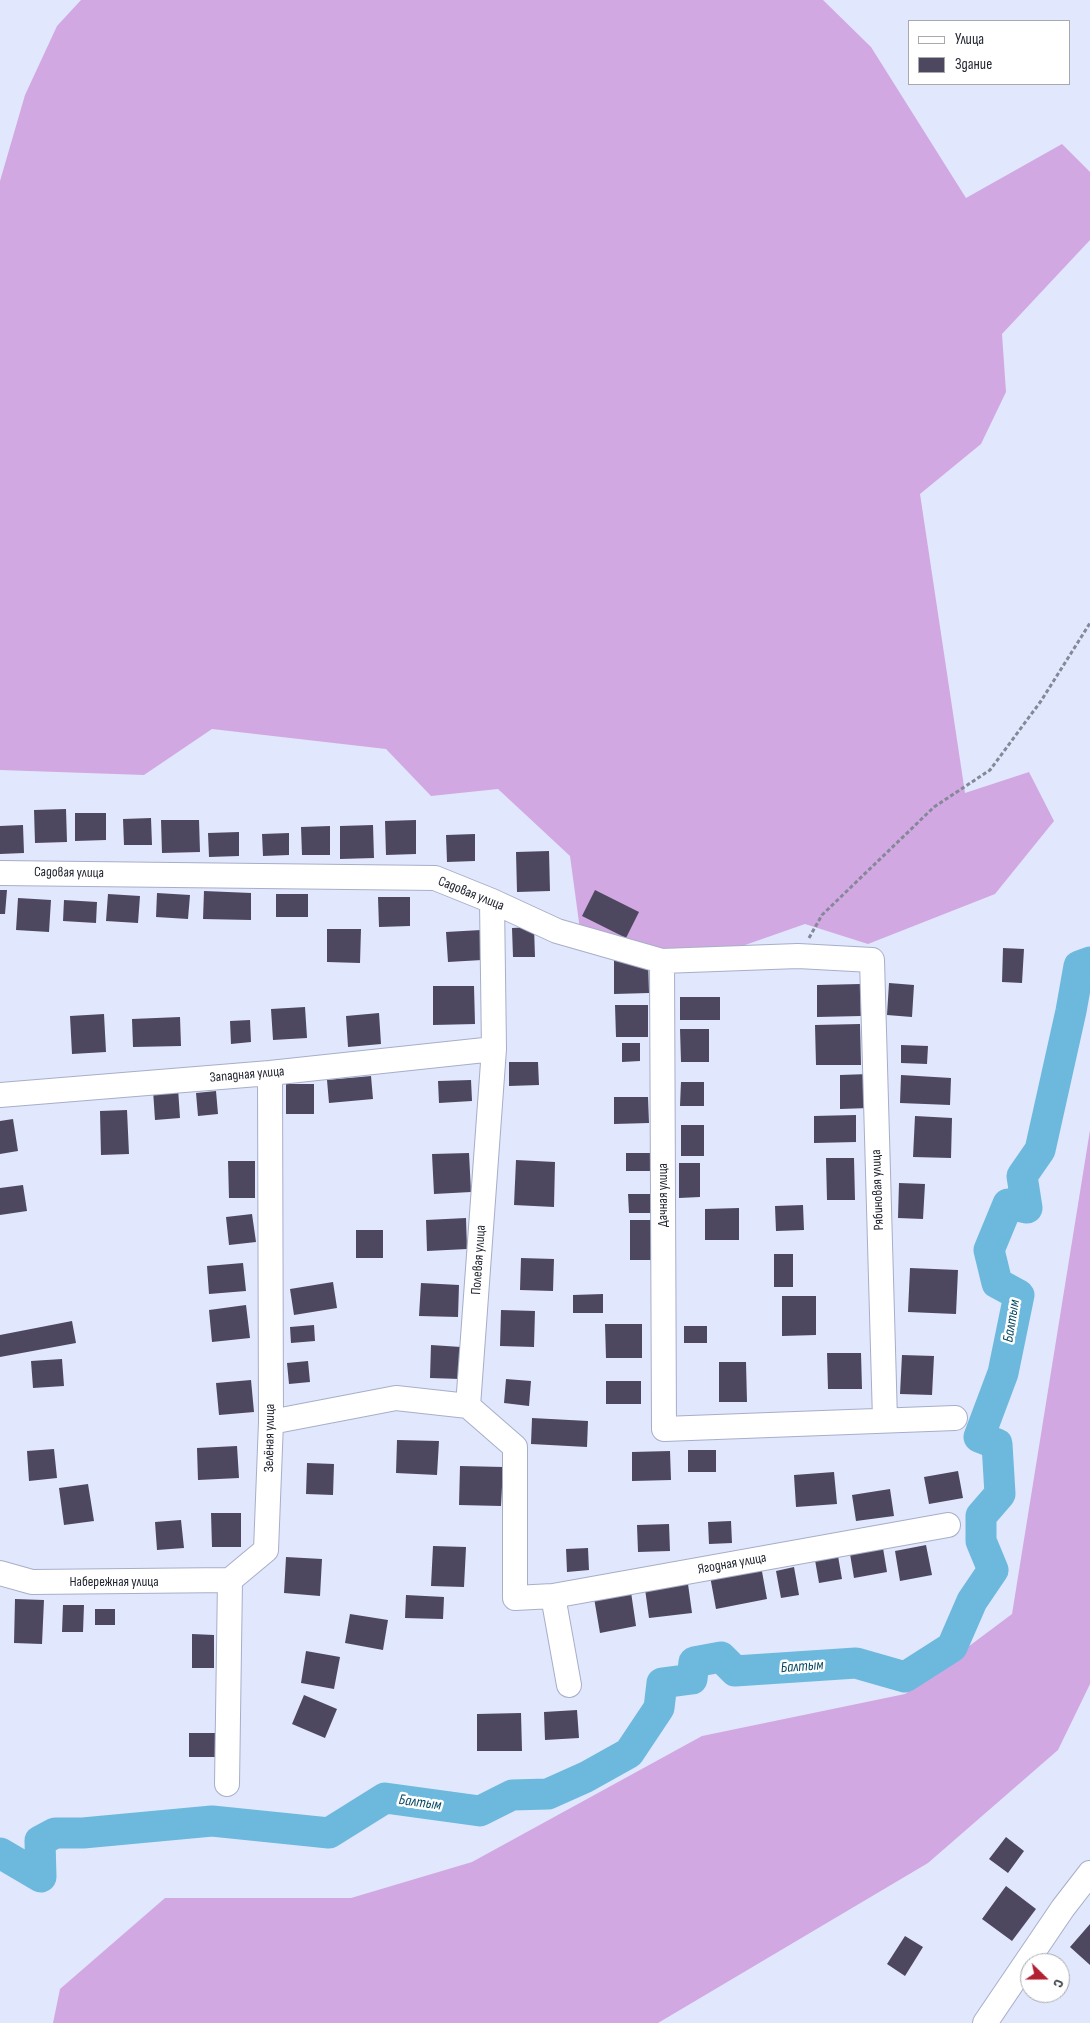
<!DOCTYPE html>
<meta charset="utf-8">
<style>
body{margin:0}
#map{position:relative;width:1090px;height:2023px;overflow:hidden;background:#e1e7fd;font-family:"Sofia Sans Condensed",sans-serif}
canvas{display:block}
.legend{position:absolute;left:908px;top:20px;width:162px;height:65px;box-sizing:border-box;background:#fff;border:1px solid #a7a9ad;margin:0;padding:6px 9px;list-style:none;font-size:15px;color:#242731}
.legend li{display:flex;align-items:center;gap:10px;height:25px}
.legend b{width:25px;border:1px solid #a7a9ad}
.north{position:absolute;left:1020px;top:1953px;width:50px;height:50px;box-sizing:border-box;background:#fff;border:1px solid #a7a9ad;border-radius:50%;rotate:112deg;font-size:14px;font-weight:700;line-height:20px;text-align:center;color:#242731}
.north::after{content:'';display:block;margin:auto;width:18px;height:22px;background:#b22032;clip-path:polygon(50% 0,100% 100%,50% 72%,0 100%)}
</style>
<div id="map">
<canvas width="1090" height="2023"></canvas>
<ul class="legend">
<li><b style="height:6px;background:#fff"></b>Улица</li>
<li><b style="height:14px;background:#4d485f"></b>Здание</li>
</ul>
<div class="north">С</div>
</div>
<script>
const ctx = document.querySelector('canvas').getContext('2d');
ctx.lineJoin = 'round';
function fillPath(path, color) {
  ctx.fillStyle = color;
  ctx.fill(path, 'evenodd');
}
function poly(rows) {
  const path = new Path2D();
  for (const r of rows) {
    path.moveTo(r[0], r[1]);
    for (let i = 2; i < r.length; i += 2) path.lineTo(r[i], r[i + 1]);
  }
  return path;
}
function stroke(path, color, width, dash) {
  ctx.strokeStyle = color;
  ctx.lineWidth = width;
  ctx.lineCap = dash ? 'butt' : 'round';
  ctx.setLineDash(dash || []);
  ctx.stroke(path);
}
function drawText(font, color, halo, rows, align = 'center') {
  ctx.font = font + ' "Sofia Sans Condensed",sans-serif';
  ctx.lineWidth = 5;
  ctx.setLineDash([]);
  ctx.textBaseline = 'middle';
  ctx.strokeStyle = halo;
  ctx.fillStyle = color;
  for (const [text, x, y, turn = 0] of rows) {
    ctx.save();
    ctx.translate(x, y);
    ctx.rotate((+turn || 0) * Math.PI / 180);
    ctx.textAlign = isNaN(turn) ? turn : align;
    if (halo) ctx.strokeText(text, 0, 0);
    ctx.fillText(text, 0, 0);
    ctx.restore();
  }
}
fillPath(poly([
 [81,0,823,0,871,47,966,198,1062,144,1090,172,1090,240,1002,334,1006,392,981,444,920,494,965,793,1029,772,1054,821,995,894,868,944,805,924,688,965,581,937,570,856,498,789,431,796,386,749,212,729,144,775,0,770,0,181,25,95,57,26],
 [1090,1130,1090,1684,1058,1750,928,1863,658,2023,53,2023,60,1989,165,1898,351,1898,472,1862,702,1736,905,1694,1012,1614]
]), '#d2a8e2');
stroke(poly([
 [0,1853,41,1877,40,1841,55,1833,83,1833,212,1821,329,1833,385,1798,480,1811,512,1795,548,1794,586,1777,629,1753,659,1708,662,1683,692,1679,694,1662,721,1657,735,1671,856,1663,905,1677,952,1647,972,1601,993,1570,981,1541,981,1516,1000,1494,997,1444,979,1437,1003,1373,1019,1295,997,1283,989,1250,1008,1204,1027,1208,1022,1176,1040,1150,1071,1011,1079,966,1090,962]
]), '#6cb9dd', 31);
fillPath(poly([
 [66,809,67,842,35,843,34,810],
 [75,813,106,813,106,840,75,841],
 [151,818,152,845,124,845,123,819],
 [161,820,199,820,200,852,162,853],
 [416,820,416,854,386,855,385,821],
 [23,825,24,853,0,854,0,826],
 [373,825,374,858,340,859,340,826],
 [330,826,330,855,302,855,301,827],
 [239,832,239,856,209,857,208,833],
 [289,833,289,855,263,856,262,834],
 [475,834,475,861,447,862,446,835],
 [549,851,550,891,517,892,516,852],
 [0,890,7,890,5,914,0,914],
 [595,890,639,912,626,938,582,916],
 [204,891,251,893,251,920,203,919],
 [157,893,190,895,188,919,156,917],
 [108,894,140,896,138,923,106,921],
 [276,894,308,894,308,917,276,917],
 [378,897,410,897,410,926,379,927],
 [18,898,51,900,49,932,16,930],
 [64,900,97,902,96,923,63,921],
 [534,927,535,957,513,957,512,928],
 [327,929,361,929,360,963,327,962],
 [481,930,482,960,448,962,446,932],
 [1003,948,1024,949,1022,983,1002,982],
 [614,960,648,960,649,993,614,994],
 [889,983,914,985,912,1017,887,1015],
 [860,984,861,1016,817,1017,817,985],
 [433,986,474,986,475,1024,433,1025],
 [680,997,720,997,720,1020,680,1020],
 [615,1005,648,1005,648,1037,616,1037],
 [305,1007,307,1038,273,1040,271,1009],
 [379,1013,381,1044,348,1047,346,1016],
 [104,1014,106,1052,72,1054,70,1016],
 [180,1017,181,1046,133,1047,132,1019],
 [250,1020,251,1042,231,1044,230,1021],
 [860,1024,861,1065,816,1065,815,1025],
 [680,1029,709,1029,709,1062,681,1062],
 [622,1043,640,1043,640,1061,622,1062],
 [901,1045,928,1046,927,1064,901,1063],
 [509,1062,538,1062,539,1085,509,1086],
 [869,1074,869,1108,840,1109,840,1075],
 [901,1075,951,1078,950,1105,900,1103],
 [371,1076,373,1099,329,1103,327,1080],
 [471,1080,472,1101,439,1103,438,1081],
 [681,1082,704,1082,704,1106,680,1106],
 [286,1084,314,1084,314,1114,286,1114],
 [178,1088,180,1118,155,1120,153,1090],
 [216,1091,218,1114,198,1116,196,1093],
 [614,1097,648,1097,649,1123,614,1124],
 [127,1110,129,1154,101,1155,100,1111],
 [856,1115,856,1142,814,1143,814,1116],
 [915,1116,952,1118,951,1158,913,1157],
 [13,1119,18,1151,0,1154,0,1121],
 [681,1125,704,1125,704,1156,681,1156],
 [469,1153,471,1192,434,1194,432,1154],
 [626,1153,651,1153,651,1171,626,1171],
 [826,1158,854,1158,855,1200,827,1200],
 [516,1160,555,1162,554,1207,514,1205],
 [228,1161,255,1161,255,1198,229,1198],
 [679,1163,700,1163,700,1197,679,1198],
 [899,1183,925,1184,923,1219,898,1218],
 [23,1185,27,1211,0,1215,0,1188],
 [628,1194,655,1194,655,1213,629,1213],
 [803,1205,804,1230,776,1231,775,1206],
 [739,1208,739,1240,705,1240,705,1209],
 [252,1214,256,1242,229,1245,226,1217],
 [466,1218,467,1249,427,1251,426,1220],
 [630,1220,652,1220,653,1260,630,1260],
 [356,1230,383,1230,383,1258,356,1258],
 [774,1254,793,1254,793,1287,774,1287],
 [521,1258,554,1259,553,1291,520,1290],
 [243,1263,246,1291,209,1294,207,1266],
 [910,1268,958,1270,956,1314,908,1312],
 [333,1282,337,1308,294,1315,290,1289],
 [421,1283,459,1285,458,1317,419,1316],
 [603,1294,603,1313,573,1313,573,1295],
 [782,1296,816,1296,816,1335,782,1336],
 [246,1305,250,1338,212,1342,209,1310],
 [501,1310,535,1311,534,1347,500,1346],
 [72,1321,76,1343,0,1357,0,1335],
 [605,1324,642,1324,642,1358,606,1358],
 [314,1325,315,1341,291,1343,290,1327],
 [684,1326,707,1326,707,1343,684,1343],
 [431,1345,461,1347,460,1379,430,1378],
 [827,1353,861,1353,862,1389,828,1389],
 [902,1355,934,1356,932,1395,900,1394],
 [62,1359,64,1386,33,1388,31,1361],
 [308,1361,310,1382,289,1384,287,1363],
 [719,1362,746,1362,747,1402,719,1402],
 [506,1379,531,1381,529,1406,504,1403],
 [251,1380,254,1412,219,1415,216,1383],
 [606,1381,641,1381,641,1404,606,1404],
 [532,1418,588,1421,587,1447,531,1444],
 [397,1440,439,1441,437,1475,396,1473],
 [237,1446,239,1478,198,1480,197,1448],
 [54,1449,57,1478,29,1481,27,1451],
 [688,1450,716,1450,716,1472,688,1472],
 [670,1451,671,1480,632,1481,632,1452],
 [307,1463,334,1464,333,1495,306,1494],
 [460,1466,503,1467,501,1506,459,1505],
 [958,1471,963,1498,929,1504,924,1477],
 [834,1472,837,1504,796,1507,794,1475],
 [88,1484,94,1521,64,1525,59,1488],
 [890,1489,894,1516,856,1521,852,1495],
 [211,1513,241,1513,241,1547,212,1547],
 [181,1520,184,1548,157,1550,155,1522],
 [731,1521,732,1543,709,1544,708,1522],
 [669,1524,670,1551,638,1552,637,1525],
 [926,1545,932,1575,900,1581,895,1551],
 [433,1546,466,1547,464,1587,431,1586],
 [588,1548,589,1570,567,1572,566,1549],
 [883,1548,887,1572,854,1578,850,1554],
 [838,1556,842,1579,819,1583,815,1560],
 [286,1557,322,1559,320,1596,284,1593],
 [761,1566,767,1599,716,1609,710,1576],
 [794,1567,799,1595,781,1598,776,1571],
 [688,1584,692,1613,649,1618,645,1589],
 [631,1592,636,1626,600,1633,594,1598],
 [406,1595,444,1597,443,1619,405,1618],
 [15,1599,44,1600,42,1644,14,1643],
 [63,1605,84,1605,83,1632,62,1632],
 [95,1609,115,1609,115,1625,95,1625],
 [350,1614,388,1620,383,1650,345,1643],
 [192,1634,214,1635,214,1668,192,1668],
 [306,1651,340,1657,334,1689,301,1683],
 [304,1695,337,1709,325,1738,292,1724],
 [577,1710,579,1738,545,1740,544,1712],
 [521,1713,522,1751,477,1751,477,1714],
 [189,1733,216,1733,216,1757,189,1757],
 [1006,1837,1024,1851,1008,1873,989,1859],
 [1006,1886,1036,1909,1012,1941,982,1919],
 [1090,1924,1090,1965,1070,1947],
 [905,1936,923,1947,905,1976,887,1964]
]), '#4d485f');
const minor = poly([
 [0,873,435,878,492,901,557,931,662,961,798,956,872,960,885,1420],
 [492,901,494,1049,468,1406,515,1447,515,1598,553,1596,948,1525],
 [662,961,664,1429,955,1418],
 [0,1095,270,1073,494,1049],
 [271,1422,396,1398,468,1406],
 [0,1573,32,1582,230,1580],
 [553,1596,569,1685],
 [227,1784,230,1580,266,1550,271,1422,270,1073],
 [985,2023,1063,1908,1090,1873]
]);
stroke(minor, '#a7aec8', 26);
stroke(poly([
 [809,938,822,915,934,807,990,770,1041,701,1090,623]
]), '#848898', 3, [4, 2.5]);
stroke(minor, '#fff', 24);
drawText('14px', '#242731', '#fff', [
 ["Садовая улица",69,873,1],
 ["Садовая улица",471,894,22],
 ["Западная улица",247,1075,-5],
 ["Рябиновая улица",878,1190,-92],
 ["Дачная улица",663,1195,-90],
 ["Полевая улица",479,1260,-86],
 ["Зелёная улица",270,1438,-89],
 ["Ягодная улица",732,1564,-10],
 ["Набережная улица",114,1582]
]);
drawText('italic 15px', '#054861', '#fff', [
 ["Балтым",1012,1321,-81],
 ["Балтым",802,1667,-4],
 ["Балтым",420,1803,8]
]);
</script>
